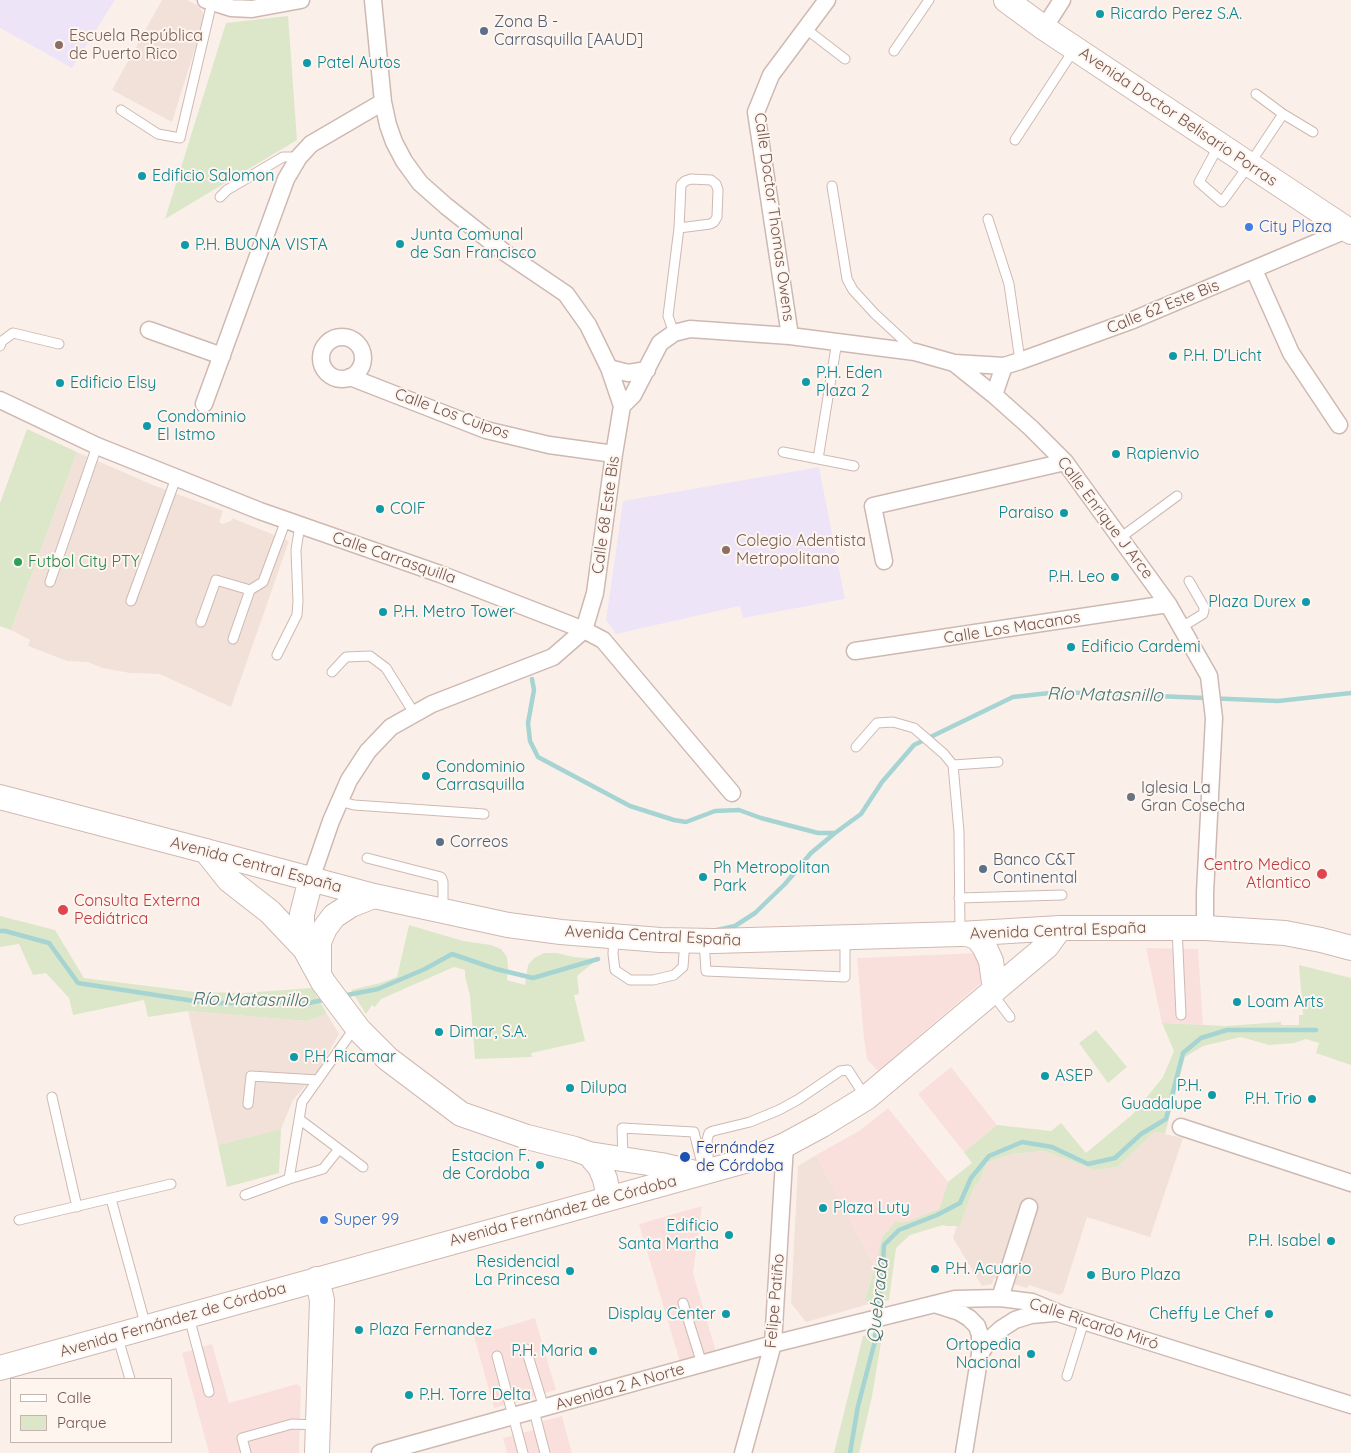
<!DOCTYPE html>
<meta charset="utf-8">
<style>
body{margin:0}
#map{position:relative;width:1351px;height:1453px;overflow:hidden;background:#fbf0e9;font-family:Quicksand,sans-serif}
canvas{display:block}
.legend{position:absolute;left:10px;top:1378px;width:162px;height:65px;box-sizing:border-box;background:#fef5ef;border:1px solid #c6b5af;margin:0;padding:6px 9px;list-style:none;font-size:15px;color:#73544e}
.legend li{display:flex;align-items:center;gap:10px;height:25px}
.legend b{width:25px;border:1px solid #c6b5af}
</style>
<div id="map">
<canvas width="1351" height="1453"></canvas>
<ul class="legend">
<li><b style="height:6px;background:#fff"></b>Calle</li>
<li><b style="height:14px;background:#dbe7c8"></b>Parque</li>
</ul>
</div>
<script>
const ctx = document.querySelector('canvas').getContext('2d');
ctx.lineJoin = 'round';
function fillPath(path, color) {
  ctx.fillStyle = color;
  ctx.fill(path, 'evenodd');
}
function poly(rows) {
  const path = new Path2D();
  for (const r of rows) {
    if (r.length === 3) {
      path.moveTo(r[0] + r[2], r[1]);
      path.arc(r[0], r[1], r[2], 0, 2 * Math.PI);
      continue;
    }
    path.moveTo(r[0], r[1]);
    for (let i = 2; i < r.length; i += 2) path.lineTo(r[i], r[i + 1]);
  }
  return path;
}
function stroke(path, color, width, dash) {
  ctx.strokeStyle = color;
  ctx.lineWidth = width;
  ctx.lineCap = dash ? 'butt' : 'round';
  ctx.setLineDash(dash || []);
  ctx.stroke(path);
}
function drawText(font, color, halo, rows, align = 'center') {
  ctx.font = font + ' Quicksand,sans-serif';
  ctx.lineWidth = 4;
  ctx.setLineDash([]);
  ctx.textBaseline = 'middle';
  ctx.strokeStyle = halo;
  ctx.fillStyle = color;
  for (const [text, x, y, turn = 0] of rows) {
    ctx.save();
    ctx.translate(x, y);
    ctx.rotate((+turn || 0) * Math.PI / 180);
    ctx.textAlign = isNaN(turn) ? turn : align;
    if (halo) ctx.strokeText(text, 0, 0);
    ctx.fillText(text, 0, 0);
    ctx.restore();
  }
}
fillPath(poly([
 [162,0,187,0,199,6,204,15,203,23,172,122,112,90],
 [77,452,153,485,223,511,219,522,223,524,231,521,232,518,289,541,231,707,160,674,130,673,103,668,87,662,67,661,28,646,30,640,11,630],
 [188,1011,306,1021,327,1014,339,1034,319,1070,293,1100,281,1129,218,1145],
 [1154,1132,1183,1138,1150,1237,1087,1217,1063,1293,1059,1295,1029,1285,1027,1288,994,1278,992,1284,982,1286,953,1238,957,1225,960,1226,975,1185,979,1182,987,1162,1012,1154,1044,1151,1095,1170,1118,1167],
 [816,1155,875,1267,865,1298,869,1304,806,1322,791,1303,798,1166]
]), '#f2e1d8');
fillPath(poly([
 [1146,948,1198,949,1203,1025,1162,1023],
 [979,953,985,972,982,982,878,1071,867,1059,864,1039,857,958],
 [951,1067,997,1125,964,1152,918,1094],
 [888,1108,948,1182,939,1209,906,1222,895,1222,882,1237,875,1267,816,1155,859,1131],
 [702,1206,693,1273,716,1352,680,1362,639,1224],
 [535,1318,556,1390,494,1408,474,1336],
 [212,1344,229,1403,297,1384,301,1387,299,1453,209,1453,182,1353],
 [562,1416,572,1453,507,1453,503,1438,541,1428,540,1422]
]), '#fae0dd');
fillPath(poly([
 [0,0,115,0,72,68,0,28],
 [819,467,845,599,743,618,740,606,616,634,606,620,623,501]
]), '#ede5f7');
fillPath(poly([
 [288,16,297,140,165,219,226,23],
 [27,429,77,452,11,630,0,626,0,503],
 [0,916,55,930,84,978,195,992,243,993,312,988,327,1014,306,1021,188,1011,148,1017,144,1000,73,1015,69,998,46,973,33,975,19,944,0,947],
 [409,925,463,941,491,945,501,949,507,957,508,967,507,980,525,985,528,965,534,958,544,953,557,953,573,957,598,959,577,976,579,994,574,995,585,1041,531,1053,532,1057,475,1059,470,996,465,976,465,970,454,967,381,999,375,1007,372,1005,366,1014,351,990,380,983,397,977],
 [1299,965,1351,978,1351,1065,1316,1053,1319,1043,1306,1039,1294,1043,1269,1045,1241,1037,1203,1046,1185,1057,1165,1134,1154,1132,1118,1167,1095,1170,1044,1151,1012,1154,987,1162,979,1182,975,1185,960,1226,947,1226,943,1225,910,1235,896,1248,889,1300,869,1304,865,1299,875,1267,882,1237,895,1222,906,1222,939,1209,948,1182,972,1163,964,1152,997,1125,1051,1131,1061,1123,1086,1153,1133,1114,1163,1077,1174,1051,1162,1023,1226,1026,1281,1022,1281,1025,1299,1025,1299,1015,1303,1015],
 [1096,1030,1127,1067,1108,1083,1079,1043],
 [281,1129,279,1173,227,1187,218,1145],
 [883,1331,872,1396,859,1453,834,1453,863,1336]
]), '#dbe7c8');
stroke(poly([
 [532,679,534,690,528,723,530,741,538,757,630,806,674,820,686,822,715,811,739,810,761,818,818,833,835,833],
 [717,930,735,926,755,913,785,884,811,853,835,833,861,814,882,782,914,745,1013,697,1059,692,1278,701,1351,693],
 [0,931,5,931,49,943,78,983,207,1003,309,1003,327,999],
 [342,996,378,989,425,969,452,954,496,969,533,978,598,959],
 [877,1315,882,1279,884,1245,899,1230,937,1215,960,1203,971,1178,989,1156,1022,1142,1052,1147,1088,1164,1115,1158,1141,1134,1166,1119,1183,1053,1201,1038,1227,1030,1316,1030],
 [850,1453,858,1406,875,1341,876,1322]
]), '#a5d4d2', 4.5);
const lane = poly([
 [806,29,845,59],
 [894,51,929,0],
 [1256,94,1283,114,1313,132],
 [121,110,158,134,180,138,212,2],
 [1015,140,1075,48],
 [1219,145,1199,182,1222,202,1249,165,1283,114],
 [691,179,711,180,716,184,718,190,717,217,714,222,710,224,679,228,681,185,685,181,691,179],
 [832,186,847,279,853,290,875,314,914,350],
 [220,197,227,190,283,157,299,157],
 [988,219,1009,284,1020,361],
 [674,333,668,316,679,228],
 [0,346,2,341,13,333,59,344],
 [783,452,854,466],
 [818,459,837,341],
 [1120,538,1177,496],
 [50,582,97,446],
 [131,601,176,478],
 [201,622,216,580,250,590],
 [1182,627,1203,614,1204,610,1204,607,1189,581],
 [233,639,250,590,263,582,286,520],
 [277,655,297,615,298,601,296,550,300,525],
 [332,672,346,657,370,656,386,668,414,713],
 [856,747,877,723,893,722,914,728,944,754,953,765,959,832,960,934],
 [953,765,998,762],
 [339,801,354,805,484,814],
 [367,858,441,877,443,882,443,909],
 [959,898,1062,895],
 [1177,928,1181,1015],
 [614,937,613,954,615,970,630,980,653,980,674,975,683,967,685,940],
 [704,941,706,971,845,977,845,939],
 [992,993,1010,1017],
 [52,1097,77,1207],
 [248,1104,251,1076,318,1080],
 [299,1119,363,1167],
 [623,1157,622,1128,694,1132,704,1172],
 [709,1170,707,1140,709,1133,713,1131,750,1122,779,1110,799,1099,840,1071,848,1070,866,1098],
 [289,1179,323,1169,339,1149],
 [245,1195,289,1179,302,1102,356,1026],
 [111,1199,146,1327],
 [19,1220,171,1184],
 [683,1303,702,1364],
 [189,1317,209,1392],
 [117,1335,130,1379],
 [526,1349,544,1408],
 [497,1356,523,1453],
 [1067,1376,1084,1321],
 [534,1411,545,1453],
 [246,1453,242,1438,292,1424,318,1425]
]);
const street = poly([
 [206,0,231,8,252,9,301,0],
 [1044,28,1062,0],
 [1254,270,1291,353,1339,425],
 [149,330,222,356],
 [790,336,756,112,771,75,827,0],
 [342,358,21],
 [955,363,1004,366,1020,361,1133,320,1351,228],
 [609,368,628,373,647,370],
 [350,377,486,430,549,445,614,454],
 [994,395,1004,366],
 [0,400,97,446,260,511,440,574,584,630,603,640,732,793],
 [204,404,286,179,299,157,311,144,383,102],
 [622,406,633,395,660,343,674,333,690,329,790,336,915,352,954,363,994,395,1031,428,1065,462,1168,604,1209,676,1214,718,1205,893,1205,928],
 [884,561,873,506,1065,462],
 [855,651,1168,604],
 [311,879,331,821,349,780,368,751,391,727,432,704,553,657,584,630,595,593,614,454,622,406,609,368,588,325,566,294,504,252,446,206,420,183,404,161,394,142,388,125,383,102,373,0],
 [1181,1127,1351,1183],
 [1000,1298,1029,1207],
 [934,1304,959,1312,969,1318,977,1326,980,1335,980,1354,964,1453],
 [980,1354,989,1340,1001,1329,1015,1320,1031,1315,1054,1313],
 [380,1453,773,1344,955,1299,1000,1298,1032,1302,1061,1314,1351,1405],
 [743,1453,773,1344,785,1145]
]);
const secondary = poly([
 [1006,0,1044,28,1351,232],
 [0,797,206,851,374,896,508,925,561,932,660,940,714,941,960,934,1060,928,1205,928,1285,933,1321,940,1351,948],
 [206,851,229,880,270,912,305,949],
 [311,879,302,914,302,931,305,949,323,982,359,1030,388,1059,461,1114,527,1137,575,1149,589,1154,600,1167,605,1179,609,1198],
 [968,934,978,938,985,948,991,961,995,990],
 [319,972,319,942,325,928,334,916,351,905,374,896],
 [589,1154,661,1165,695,1173],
 [0,1368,752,1159,785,1145,822,1125,866,1098,1047,946,1060,928],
 [317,1453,322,1300,317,1279]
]);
stroke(lane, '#ceb9b2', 11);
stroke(street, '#ceb9b2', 19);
stroke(secondary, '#d0b8b0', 26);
stroke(lane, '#fff', 9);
stroke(street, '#fff', 16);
stroke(secondary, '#fff', 24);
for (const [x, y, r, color] of [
 [1100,14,5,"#0f9aa8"],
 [484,31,5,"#5c6f8a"],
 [59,45,5,"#8d6e63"],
 [307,63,5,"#0f9aa8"],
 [142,176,5,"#0f9aa8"],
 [1249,227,5,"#3f7fe0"],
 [400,244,5,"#0f9aa8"],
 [185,245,5,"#0f9aa8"],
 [1173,356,5,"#0f9aa8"],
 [806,382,5,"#0f9aa8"],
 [60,383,5,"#0f9aa8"],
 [147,426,5,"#0f9aa8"],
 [1116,454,5,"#0f9aa8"],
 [380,509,5,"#0f9aa8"],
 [1064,513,5,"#0f9aa8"],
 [726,550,5,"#8d6e63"],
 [18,562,5,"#2e9e5b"],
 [1115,577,5,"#0f9aa8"],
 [1306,602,5,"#0f9aa8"],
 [383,612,5,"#0f9aa8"],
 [1071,647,5,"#0f9aa8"],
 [426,776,5,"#0f9aa8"],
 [1131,797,5,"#6b7280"],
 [440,842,5,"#5c6f8a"],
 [983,869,5,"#5c6f8a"],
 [1322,874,6,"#e0444e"],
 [703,877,5,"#0f9aa8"],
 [63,910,6,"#e0444e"],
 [1237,1002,5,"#0f9aa8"],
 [439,1032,5,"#0f9aa8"],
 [294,1057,5,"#0f9aa8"],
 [1045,1076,5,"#0f9aa8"],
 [570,1088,5,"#0f9aa8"],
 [1212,1095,5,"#0f9aa8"],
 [1312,1099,5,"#0f9aa8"],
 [685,1157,6,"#1a4fb4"],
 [540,1165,5,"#0f9aa8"],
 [823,1208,5,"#0f9aa8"],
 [324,1220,5,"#3f7fe0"],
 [729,1235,5,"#0f9aa8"],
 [1331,1241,5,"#0f9aa8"],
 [935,1269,5,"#0f9aa8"],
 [570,1271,5,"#0f9aa8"],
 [1091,1275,5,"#0f9aa8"],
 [726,1314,5,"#0f9aa8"],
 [1269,1314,5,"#0f9aa8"],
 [359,1330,5,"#0f9aa8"],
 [593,1351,5,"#0f9aa8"],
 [1031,1354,5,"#0f9aa8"],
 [409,1395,5,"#0f9aa8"]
]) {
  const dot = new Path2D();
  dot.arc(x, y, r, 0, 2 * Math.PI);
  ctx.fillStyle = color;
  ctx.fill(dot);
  stroke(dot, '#fef5ef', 2);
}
drawText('16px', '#0d838f', '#fef5ef', [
 ["Ricardo Perez S.A.",1110,14],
 ["Patel Autos",317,63],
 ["Edificio Salomon",152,176],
 ["Junta Comunal",410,235],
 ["de San Francisco",410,253],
 ["P.H. BUONA VISTA",195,245],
 ["P.H. D'Licht",1183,356],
 ["P.H. Eden",816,373],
 ["Plaza 2",816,391],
 ["Edificio Elsy",70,383],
 ["Condominio",157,417],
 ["El Istmo",157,435],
 ["Rapienvio",1126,454],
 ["COIF",390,509],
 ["Paraiso",1054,513,"right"],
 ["P.H. Leo",1105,577,"right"],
 ["Plaza Durex",1296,602,"right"],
 ["P.H. Metro Tower",393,612],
 ["Edificio Cardemi",1081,647],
 ["Condominio",436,767],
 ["Carrasquilla",436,785],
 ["Ph Metropolitan",713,868],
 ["Park",713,886],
 ["Loam Arts",1247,1002],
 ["Dimar, S.A.",449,1032],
 ["P.H. Ricamar",304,1057],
 ["ASEP",1055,1076],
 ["P.H.",1202,1086,"right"],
 ["Guadalupe",1202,1104,"right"],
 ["Dilupa",580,1088],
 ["P.H. Trio",1302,1099,"right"],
 ["Estacion F.",530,1156,"right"],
 ["de Cordoba",530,1174,"right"],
 ["Plaza Luty",833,1208],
 ["Edificio",719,1226,"right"],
 ["Santa Martha",719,1244,"right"],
 ["P.H. Isabel",1321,1241,"right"],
 ["Residencial",560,1262,"right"],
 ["La Princesa",560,1280,"right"],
 ["P.H. Acuario",945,1269],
 ["Buro Plaza",1101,1275],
 ["Display Center",716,1314,"right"],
 ["Cheffy Le Chef",1259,1314,"right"],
 ["Plaza Fernandez",369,1330],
 ["Ortopedia",1021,1345,"right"],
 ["Nacional",1021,1363,"right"],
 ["P.H. Maria",583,1351,"right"],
 ["P.H. Torre Delta",419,1395]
], 'left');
drawText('16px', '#4e5e75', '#fef5ef', [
 ["Zona B -",494,22],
 ["Carrasquilla [AAUD]",494,40],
 ["Correos",450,842],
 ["Banco C&T",993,860],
 ["Continental",993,878]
], 'left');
drawText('16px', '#785e54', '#fef5ef', [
 ["Escuela República",69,36],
 ["de Puerto Rico",69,54],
 ["Colegio Adentista",736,541],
 ["Metropolitano",736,559]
], 'left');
drawText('16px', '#73544e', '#fef5ef', [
 ["Avenida Doctor Belisario Porras",1178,117,34],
 ["Calle Doctor Thomas Owens",774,217,82],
 ["Calle 62 Este Bis",1163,307,-22],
 ["Calle Los Cuipos",452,414,20],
 ["Calle 68 Este Bis",606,515,-82],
 ["Calle Enrique J Arce",1105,518,53],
 ["Calle Carrasquilla",394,558,19],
 ["Calle Los Macanos",1012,628,-9],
 ["Avenida Central España",256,865,15],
 ["Avenida Central España",1058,931,-2],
 ["Avenida Central España",653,936,3],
 ["Avenida Fernández de Córdoba",563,1211,-15],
 ["Felipe Patiño",775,1301,-85],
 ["Avenida Fernández de Córdoba",173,1320,-16],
 ["Calle Ricardo Miró",1094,1324,18],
 ["Avenida 2 A Norte",620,1387,-16]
]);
drawText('16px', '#366cbe', '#fef5ef', [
 ["City Plaza",1259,227],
 ["Super 99",334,1220]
], 'left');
drawText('16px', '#27864d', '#fef5ef', [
 ["Futbol City PTY",28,562]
], 'left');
drawText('16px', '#5b616d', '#fef5ef', [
 ["Iglesia La",1141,788],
 ["Gran Cosecha",1141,806]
], 'left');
drawText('16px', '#be3a42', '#fef5ef', [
 ["Centro Medico",1311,865],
 ["Atlantico",1311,883],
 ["Consulta Externa",74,901,"left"],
 ["Pediátrica",74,919,"left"]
], 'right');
drawText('16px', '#164399', '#fef5ef', [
 ["Fernández",696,1148],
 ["de Córdoba",696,1166]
], 'left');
drawText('italic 18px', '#437675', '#fef5ef', [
 ["Río Matasnillo",1105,695,1],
 ["Río Matasnillo",250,1000,1],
 ["Quebrada",878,1301,-84]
]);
</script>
